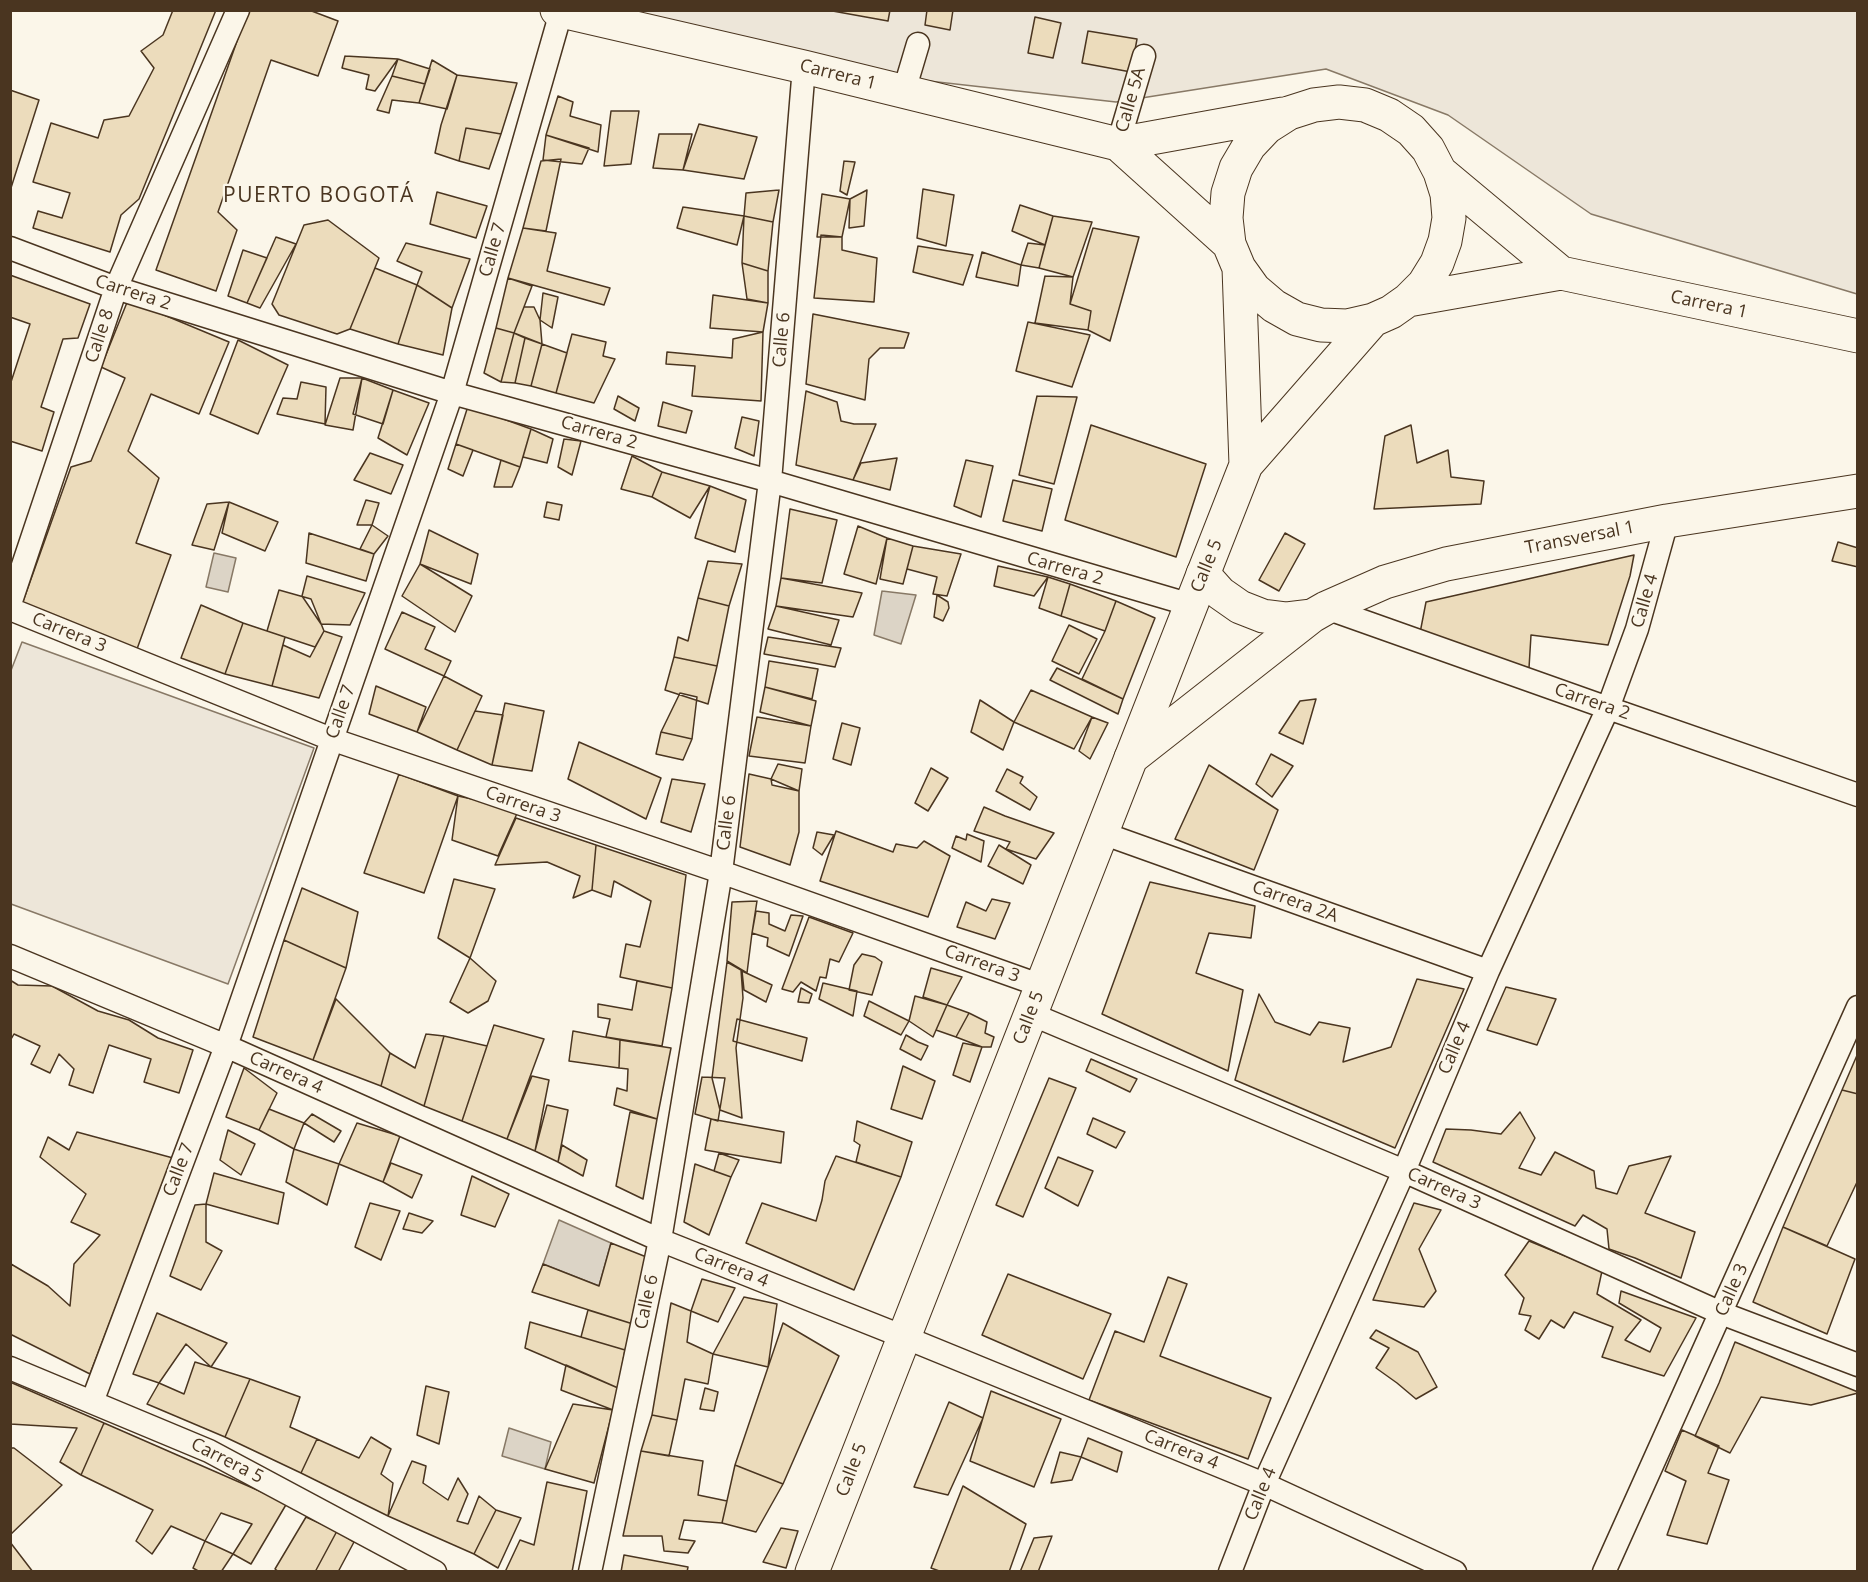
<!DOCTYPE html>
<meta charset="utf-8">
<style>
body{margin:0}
#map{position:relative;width:1868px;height:1582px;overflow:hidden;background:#fbf6e9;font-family:"Open Sans",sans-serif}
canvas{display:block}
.frame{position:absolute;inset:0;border:12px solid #4a3520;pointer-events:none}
</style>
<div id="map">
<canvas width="1868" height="1582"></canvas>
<div class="frame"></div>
</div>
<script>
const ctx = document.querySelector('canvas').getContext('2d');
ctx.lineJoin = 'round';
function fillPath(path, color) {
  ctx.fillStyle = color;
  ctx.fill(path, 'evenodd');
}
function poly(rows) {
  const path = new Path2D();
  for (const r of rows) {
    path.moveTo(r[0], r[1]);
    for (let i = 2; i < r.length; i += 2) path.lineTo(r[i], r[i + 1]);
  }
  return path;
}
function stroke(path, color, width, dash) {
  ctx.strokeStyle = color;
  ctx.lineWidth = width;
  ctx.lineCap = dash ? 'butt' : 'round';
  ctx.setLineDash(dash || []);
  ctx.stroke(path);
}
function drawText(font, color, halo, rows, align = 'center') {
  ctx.font = font + ' "Open Sans",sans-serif';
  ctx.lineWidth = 4.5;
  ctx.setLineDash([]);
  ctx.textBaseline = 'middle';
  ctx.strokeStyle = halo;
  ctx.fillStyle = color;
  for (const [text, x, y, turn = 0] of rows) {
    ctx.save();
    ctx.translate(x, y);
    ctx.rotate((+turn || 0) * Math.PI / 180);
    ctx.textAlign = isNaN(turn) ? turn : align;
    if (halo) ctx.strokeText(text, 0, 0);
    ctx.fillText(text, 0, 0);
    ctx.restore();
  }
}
const green = poly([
 [557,11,1857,11,1857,294,1591,214,1448,115,1326,69,1116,102,804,67,557,11],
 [22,642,314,748,228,984,11,904,10,673,22,642]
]);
fillPath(green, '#ede6d9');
stroke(green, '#887966', 1.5);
const water = poly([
 [214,553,236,558,228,592,206,587,214,553],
 [882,591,916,595,901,644,874,635,882,591],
 [559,1220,611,1243,599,1286,543,1264,559,1220],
 [509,1428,551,1442,545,1469,502,1456,509,1428]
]);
fillPath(water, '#dcd4c6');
stroke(water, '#887966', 1.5);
const building = poly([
 [173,10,216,10,139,199,121,215,110,252,33,228,38,211,62,218,70,193,33,182,51,123,98,138,104,120,129,116,154,68,141,51,163,35,173,10],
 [248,10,309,10,338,21,318,76,271,60,218,212,237,230,216,291,156,270,248,10],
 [827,10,890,10,888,21,827,10],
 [927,10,953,10,950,30,925,25,927,10],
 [1035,17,1061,23,1053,58,1028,53,1035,17],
 [1088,31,1137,39,1131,72,1082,63,1088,31],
 [345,56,398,59,375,91,366,89,369,75,342,68,345,56],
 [398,59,430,69,425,84,392,76,398,59],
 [432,60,457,75,447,109,419,103,432,60],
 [457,75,517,83,501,134,466,128,459,161,435,153,441,125,457,75],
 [392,76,425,84,419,103,392,100,389,113,377,110,392,76],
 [10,90,39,100,10,191,10,90],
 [558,96,573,102,570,116,601,125,598,152,546,135,558,96],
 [611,111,639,111,631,164,604,166,611,111],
 [699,124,757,137,744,179,683,170,699,124],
 [466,128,501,134,489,169,459,161,466,128],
 [659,134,692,134,683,170,653,168,659,134],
 [546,135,589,148,582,164,543,160,546,135],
 [561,159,546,231,523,228,541,161,561,159],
 [844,161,855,162,847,195,840,191,844,161],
 [923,189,954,195,946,246,917,238,923,189],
 [779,190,773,222,744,216,746,193,779,190],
 [867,190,864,226,849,228,850,199,867,190],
 [437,192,487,206,476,238,430,224,437,192],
 [822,194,850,199,842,237,817,237,822,194],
 [1020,205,1053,216,1045,245,1012,231,1020,205],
 [683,207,744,216,737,245,677,228,683,207],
 [744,216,773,222,768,271,742,263,744,216],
 [1053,216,1092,222,1073,277,1039,268,1053,216],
 [328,220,379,258,350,329,337,334,279,315,272,304,304,225,328,220],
 [523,228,556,233,547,271,610,288,604,305,508,278,523,228],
 [1093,228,1139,237,1110,341,1088,330,1091,311,1070,304,1093,228],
 [821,235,842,237,842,250,877,258,874,302,814,298,821,235],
 [276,237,296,244,260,308,247,303,276,237],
 [406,243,470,259,452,308,417,285,422,272,397,261,406,243],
 [1028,243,1045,245,1039,268,1021,265,1028,243],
 [918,246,973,255,963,285,913,272,918,246],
 [243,250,267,258,247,303,228,296,243,250],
 [982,252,1021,265,1018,286,976,277,982,252],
 [742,263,768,271,768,303,747,299,742,263],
 [375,268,417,285,398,344,350,329,375,268],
 [10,275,90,304,78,338,63,339,41,407,54,412,42,451,10,441,10,385,30,324,10,317,10,275],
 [1045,276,1073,277,1070,304,1091,311,1088,330,1035,323,1045,276],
 [508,278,532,286,514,333,496,328,508,278],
 [417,285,452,308,443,355,398,344,417,285],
 [543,293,558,297,552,328,540,320,543,293],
 [713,295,768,303,763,332,710,328,713,295],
 [128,300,229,342,199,414,151,394,128,451,159,478,136,543,171,555,137,649,21,607,71,467,91,461,125,378,101,367,128,300],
 [524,307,534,307,540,320,542,344,514,333,524,307],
 [813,314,909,333,904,348,880,348,869,359,865,400,806,384,813,314],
 [1028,322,1090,335,1072,387,1016,371,1028,322],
 [496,328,514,333,501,382,484,373,496,328],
 [763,332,761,401,692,396,695,366,666,364,667,352,732,358,733,339,763,332],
 [514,333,525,338,515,383,501,382,514,333],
 [572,334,606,342,603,356,615,359,594,403,556,393,572,334],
 [525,338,542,344,531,386,515,383,525,338],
 [238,340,288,365,258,434,210,414,238,340],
 [542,344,567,353,556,393,531,386,542,344],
 [340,378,362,378,353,430,325,425,340,378],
 [362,378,393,390,383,424,353,414,362,378],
 [301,382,326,387,325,424,277,414,283,398,297,399,301,382],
 [393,390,429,403,407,455,378,438,393,390],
 [806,391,837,402,841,421,854,424,876,424,853,480,796,465,806,391],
 [618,396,639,408,635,421,614,409,618,396],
 [1037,396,1077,397,1054,484,1019,475,1037,396],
 [663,402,692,411,686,433,658,426,663,402],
 [468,406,531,429,520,467,456,444,468,406],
 [742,417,759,421,754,456,735,448,742,417],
 [1091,425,1206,464,1176,557,1065,520,1091,425],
 [1411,425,1417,463,1448,450,1451,477,1484,481,1481,504,1374,509,1385,436,1411,425],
 [531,429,553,439,547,463,523,457,531,429],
 [564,439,581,441,572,475,558,467,564,439],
 [456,444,473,450,463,476,448,469,456,444],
 [370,453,403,465,391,494,354,480,370,453],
 [632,456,662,472,652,497,621,489,632,456],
 [897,458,890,490,853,480,861,463,897,458],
 [501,460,520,467,512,487,494,487,501,460],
 [966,460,993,466,981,517,954,506,966,460],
 [662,472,710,486,690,518,652,497,662,472],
 [1013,480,1052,489,1042,531,1003,521,1013,480],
 [710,486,746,500,735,552,695,538,710,486],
 [366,500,379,503,372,525,357,525,366,500],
 [229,502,278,522,265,551,222,533,229,502],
 [229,502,214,550,192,545,207,504,229,502],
 [547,502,562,505,559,520,544,517,547,502],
 [790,509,837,520,822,583,781,578,790,509],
 [372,525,388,536,374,554,360,549,372,525],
 [858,526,887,538,876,584,844,574,858,526],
 [429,530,478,554,471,584,420,564,429,530],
 [309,533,374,554,366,581,306,563,309,533],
 [1285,533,1305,544,1279,591,1259,580,1285,533],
 [887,538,913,546,903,584,880,579,887,538],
 [1838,542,1858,548,1858,567,1832,561,1838,542],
 [913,546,961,554,947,596,933,594,937,577,907,569,913,546],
 [1634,555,1630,576,1608,645,1531,635,1529,668,1420,633,1426,602,1634,555],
 [708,561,742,564,729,606,698,598,708,561],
 [420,564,472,596,455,632,402,596,420,564],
 [998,566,1048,577,1034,596,994,586,998,566],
 [307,576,365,593,350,625,321,624,302,596,307,576],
 [1048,577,1070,584,1061,616,1039,608,1048,577],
 [781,578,862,593,853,617,776,606,781,578],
 [1070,584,1116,601,1105,631,1061,616,1070,584],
 [279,590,311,599,324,631,315,647,267,631,279,590],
 [937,595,948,602,949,608,943,621,934,617,937,595],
 [698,598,729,606,717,666,674,657,678,637,688,641,698,598],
 [1116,601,1155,618,1123,699,1082,679,1105,631,1116,601],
 [201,605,243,623,225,674,181,658,201,605],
 [776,606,839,620,831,645,768,629,776,606],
 [402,612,435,627,425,649,451,661,444,676,385,649,402,612],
 [243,623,285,637,272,686,225,674,243,623],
 [1069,625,1097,639,1079,674,1052,661,1069,625],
 [324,631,342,637,319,698,272,686,283,645,310,657,324,631],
 [768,637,841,648,835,667,764,654,768,637],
 [674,657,717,666,708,704,665,690,674,657],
 [769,661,818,669,812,699,765,687,769,661],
 [1057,668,1123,699,1118,714,1050,680,1057,668],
 [444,676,482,696,457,750,417,732,444,676],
 [376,686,426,707,417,732,369,714,376,686],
 [765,687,816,701,811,726,760,712,765,687],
 [1031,690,1092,717,1074,749,1014,722,1031,690],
 [680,693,697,697,692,739,661,732,680,693],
 [1316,699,1303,744,1279,733,1300,701,1316,699],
 [980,700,1014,722,1003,750,971,732,980,700],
 [505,703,544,711,532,771,492,765,505,703],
 [475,711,503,715,492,765,457,750,475,711],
 [757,717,811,726,805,763,749,756,757,717],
 [1092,717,1108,723,1090,759,1079,751,1092,717],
 [842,723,860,728,851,765,833,759,842,723],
 [661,732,692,739,683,760,656,754,661,732],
 [579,742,661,778,646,819,568,779,579,742],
 [1271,754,1293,766,1272,797,1256,784,1271,754],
 [778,764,802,769,799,791,771,779,778,764],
 [1209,765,1278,810,1254,870,1175,839,1209,765],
 [931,768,948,778,928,811,915,803,931,768],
 [1007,769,1023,777,1020,783,1037,797,1030,810,996,791,1007,769],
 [399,774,458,796,424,893,364,873,399,774],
 [749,774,771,779,772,785,799,791,799,832,790,865,740,847,749,774],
 [672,779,705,784,691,832,661,822,672,779],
 [458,796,519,809,498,856,452,840,458,796],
 [984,807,1005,816,1054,833,1036,859,1006,849,1010,842,974,831,984,807],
 [516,818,596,845,592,890,573,898,580,876,547,862,495,865,516,818],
 [836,831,893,852,896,844,917,848,924,841,950,856,928,917,820,881,836,831],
 [817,832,834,835,822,855,813,848,817,832],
 [967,834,984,841,981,862,952,848,956,836,966,840,967,834],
 [596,845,686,875,672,988,620,977,626,944,640,947,651,901,614,881,611,897,592,890,596,845],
 [999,845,1031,865,1023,884,988,866,999,845],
 [454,879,495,889,470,958,438,938,454,879],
 [1150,882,1255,906,1251,938,1209,933,1196,973,1243,990,1228,1071,1102,1014,1150,882],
 [302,888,358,912,346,968,284,940,302,888],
 [992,899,1010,903,995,939,957,927,966,902,986,911,992,899],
 [757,901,752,933,747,973,727,961,732,902,757,901],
 [756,911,769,913,769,924,785,931,791,915,803,916,789,956,767,946,768,938,752,933,756,911],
 [809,917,853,933,839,962,830,959,826,978,820,977,816,991,801,982,793,992,782,989,809,917],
 [284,940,346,968,313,1060,253,1037,284,940],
 [862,954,875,957,882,962,872,995,849,990,854,965,862,954],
 [470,958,496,981,488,1001,468,1013,450,1002,470,958],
 [727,962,741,970,743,998,736,1048,742,1118,720,1110,712,1078,727,962],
 [931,968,962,977,947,1005,923,997,931,968],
 [742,971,772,985,766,1002,744,990,742,971],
 [1417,979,1464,989,1395,1148,1235,1080,1259,994,1275,1022,1310,1035,1319,1022,1350,1028,1343,1062,1391,1047,1417,979],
 [10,980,18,985,52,986,98,1011,129,1020,158,1038,193,1050,179,1093,144,1082,151,1059,109,1045,93,1093,69,1085,74,1069,59,1054,50,1073,31,1064,40,1046,14,1034,10,1041,10,980],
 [637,981,672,988,662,1046,606,1037,610,1019,598,1017,598,1004,632,1010,637,981],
 [823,983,857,991,853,1016,819,999,823,983],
 [1506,987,1556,999,1537,1045,1487,1030,1506,987],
 [801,988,812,994,809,1003,798,1002,801,988],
 [915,996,947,1005,933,1037,909,1021,915,996],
 [336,999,390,1053,381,1086,313,1060,336,999],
 [869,1001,909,1021,901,1035,864,1016,869,1001],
 [947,1005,969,1013,956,1037,936,1030,947,1005],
 [969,1013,987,1022,985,1033,994,1037,991,1047,982,1047,956,1037,969,1013],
 [737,1019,807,1038,802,1061,733,1041,737,1019],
 [494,1025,544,1039,507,1139,462,1121,494,1025],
 [573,1031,620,1040,619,1068,569,1061,573,1031],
 [426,1034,444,1036,424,1106,381,1086,390,1053,415,1068,426,1034],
 [906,1035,918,1042,928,1046,921,1060,900,1049,906,1035],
 [444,1036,487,1046,462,1121,424,1106,444,1036],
 [620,1040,671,1048,657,1119,614,1105,617,1088,627,1091,628,1069,619,1068,620,1040],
 [963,1043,982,1047,970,1082,953,1075,963,1043],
 [1858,1053,1858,1094,1842,1090,1858,1053],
 [1091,1059,1137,1079,1130,1092,1086,1071,1091,1059],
 [903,1066,935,1081,922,1119,891,1109,903,1066],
 [244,1068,277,1093,259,1130,226,1117,244,1068],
 [532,1076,549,1080,535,1151,507,1139,532,1076],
 [702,1077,725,1078,718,1121,695,1114,702,1077],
 [1049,1078,1076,1088,1023,1217,996,1205,1049,1078],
 [1842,1090,1858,1094,1858,1180,1827,1246,1783,1227,1842,1090],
 [547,1105,568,1110,558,1162,535,1151,547,1105],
 [269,1109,304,1123,294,1149,259,1130,269,1109],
 [630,1112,657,1119,643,1199,616,1186,630,1112],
 [1520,1112,1535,1138,1519,1168,1541,1175,1555,1152,1594,1171,1596,1188,1617,1194,1629,1166,1671,1156,1645,1213,1695,1232,1681,1278,1635,1258,1609,1249,1607,1229,1583,1215,1575,1226,1433,1162,1446,1129,1471,1130,1501,1134,1520,1112],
 [312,1114,341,1131,334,1142,304,1123,312,1114],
 [1093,1118,1125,1132,1116,1148,1087,1134,1093,1118],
 [711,1119,784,1132,781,1163,705,1150,711,1119],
 [857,1121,912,1142,901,1177,856,1162,860,1145,854,1141,857,1121],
 [357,1123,400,1136,383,1182,339,1164,357,1123],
 [228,1130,255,1144,241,1175,220,1160,228,1130],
 [77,1132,173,1158,90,1374,10,1334,11,1264,48,1286,70,1306,74,1264,100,1235,71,1222,86,1194,40,1157,48,1137,69,1150,77,1132],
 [562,1145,587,1160,583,1176,558,1162,562,1145],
 [294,1149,339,1164,327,1205,286,1182,294,1149],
 [719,1153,739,1160,731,1177,714,1171,719,1153],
 [836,1156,901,1177,854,1290,746,1243,762,1203,816,1221,822,1200,825,1181,836,1156],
 [1058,1157,1093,1171,1078,1206,1045,1188,1058,1157],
 [391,1163,422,1175,412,1198,383,1182,391,1163],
 [695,1164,731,1177,709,1235,684,1222,695,1164],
 [214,1173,284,1193,278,1224,206,1204,214,1173],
 [472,1176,509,1194,495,1227,461,1215,472,1176],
 [370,1203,400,1211,381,1260,355,1247,370,1203],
 [1414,1203,1441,1210,1419,1249,1436,1291,1424,1307,1373,1300,1414,1203],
 [206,1204,206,1242,222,1251,201,1290,170,1276,195,1205,206,1204],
 [409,1213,433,1221,422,1233,403,1229,409,1213],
 [1783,1227,1855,1259,1827,1334,1753,1302,1783,1227],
 [1529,1241,1602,1271,1597,1294,1641,1320,1625,1340,1650,1352,1661,1328,1619,1303,1621,1291,1696,1318,1664,1376,1602,1357,1613,1327,1574,1312,1564,1328,1551,1320,1539,1339,1525,1330,1531,1316,1519,1314,1524,1298,1505,1275,1529,1241],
 [611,1243,649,1258,633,1324,532,1292,543,1264,599,1286,611,1243],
 [1008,1274,1111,1314,1083,1379,982,1335,1008,1274],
 [1168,1277,1187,1284,1160,1356,1271,1398,1248,1459,1089,1400,1115,1331,1144,1342,1168,1277],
 [702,1279,735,1288,718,1322,691,1311,702,1279],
 [744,1297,777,1304,768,1367,713,1354,744,1297],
 [671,1303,691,1311,687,1342,713,1354,708,1384,685,1379,677,1420,652,1415,671,1303],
 [588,1310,633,1324,625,1350,581,1337,588,1310],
 [157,1313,227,1343,211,1367,186,1344,159,1383,133,1374,157,1313],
 [530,1322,625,1350,618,1388,525,1348,530,1322],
 [783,1323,839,1356,783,1484,735,1465,783,1323],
 [1376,1330,1418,1352,1437,1387,1416,1399,1397,1383,1376,1368,1389,1348,1370,1338,1376,1330],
 [1735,1342,1858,1392,1858,1393,1811,1405,1761,1397,1730,1453,1695,1436,1719,1383,1735,1342],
 [195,1362,250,1379,225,1437,147,1404,159,1383,184,1394,195,1362],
 [566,1365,618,1388,613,1410,561,1390,566,1365],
 [250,1379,300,1397,290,1427,317,1439,301,1473,225,1437,250,1379],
 [10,1382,104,1423,81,1475,60,1462,77,1428,10,1424,10,1382],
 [426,1386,449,1392,439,1444,417,1435,426,1386],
 [705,1388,718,1392,714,1411,700,1409,705,1388],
 [991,1391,1061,1419,1034,1487,970,1461,991,1391],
 [949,1402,983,1418,948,1495,914,1487,949,1402],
 [573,1404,613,1410,594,1483,545,1469,573,1404],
 [652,1415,677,1420,669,1456,641,1451,652,1415],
 [104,1423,287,1503,251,1564,233,1554,252,1524,221,1513,205,1541,171,1526,152,1554,136,1541,153,1510,81,1475,104,1423],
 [1682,1430,1719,1446,1708,1473,1729,1480,1707,1544,1667,1535,1686,1481,1665,1471,1682,1430],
 [371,1437,391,1449,381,1474,393,1483,388,1516,301,1473,317,1439,359,1458,371,1437],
 [1088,1438,1122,1452,1117,1472,1081,1457,1088,1438],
 [10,1448,14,1448,62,1485,10,1535,10,1448],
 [641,1451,703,1461,698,1495,727,1501,722,1523,684,1520,679,1539,695,1541,688,1553,664,1551,662,1536,623,1536,641,1451],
 [1060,1452,1081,1457,1072,1480,1051,1483,1060,1452],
 [412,1461,426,1466,423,1483,448,1500,458,1478,468,1494,457,1521,468,1524,479,1496,496,1510,474,1554,388,1516,412,1461],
 [735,1465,783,1484,756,1532,722,1523,735,1465],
 [547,1482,587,1491,572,1572,505,1572,520,1540,534,1545,547,1482],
 [963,1486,1026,1524,1009,1572,942,1572,931,1568,963,1486],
 [496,1510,521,1518,498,1568,474,1554,496,1510],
 [306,1517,337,1531,315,1572,279,1572,275,1569,306,1517],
 [781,1528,798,1531,786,1568,763,1562,781,1528],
 [337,1531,354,1542,338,1572,315,1572,337,1531],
 [1052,1536,1038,1572,1020,1572,1034,1538,1052,1536],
 [205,1541,233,1554,221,1572,200,1572,193,1568,205,1541],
 [10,1542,33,1572,10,1572,10,1542],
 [624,1555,688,1567,687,1572,621,1572,624,1555]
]);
fillPath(building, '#ecdcbc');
stroke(building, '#4a3520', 1.5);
const street = poly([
 [904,91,918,44],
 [1118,144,1144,56],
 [10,248,116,288,452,393,770,481,1191,605],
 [10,604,116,288,238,10],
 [1326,608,1608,708,1858,795],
 [10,609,331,739,721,872,1042,986],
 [1102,833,1488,971],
 [10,956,226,1046,660,1240,904,1337,1264,1484,1455,1572],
 [1031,1014,1404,1171,1721,1313,1858,1365],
 [10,1368,209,1451,435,1572],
 [92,1402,226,1046,452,393,561,12],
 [590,1572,660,1240,721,872,770,481,804,67],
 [1230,1572,1264,1484,1404,1171,1488,971,1608,708,1637,629,1667,521],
 [1604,1572,1858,1007]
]);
const primary = poly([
 [557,10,804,67,1118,144,1283,114],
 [1118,144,1229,244],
 [1440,172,1561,273],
 [1239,268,1246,465],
 [1408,300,1561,273,1858,336],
 [1131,758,1246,465,1373,320,1391,312,1408,300,1424,284,1437,263,1445,241,1449,218,1447,194,1440,172,1428,149,1411,130,1389,115,1365,105,1339,102,1314,105,1289,113,1267,127,1249,146,1236,168,1228,193,1226,218,1229,244,1239,268,1254,289,1274,306,1297,319,1321,325,1347,326,1373,320]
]);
const highway = poly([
 [1203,574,1220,593,1240,607,1263,616,1287,619,1312,616],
 [812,1572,1131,758,1312,616,1326,608,1385,582,1446,564,1667,521,1858,491]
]);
stroke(street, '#4a3520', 25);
stroke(primary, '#4a3520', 35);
stroke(highway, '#4a3520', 35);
stroke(street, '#fbf6e9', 22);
stroke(primary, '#fbf6e9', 33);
stroke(highway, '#fbf6e9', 33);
drawText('18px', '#4a3520', '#fbf6e9', [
 ["Carrera 1",838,75,14],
 ["Calle 5A",1131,100,-74],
 ["Calle 7",493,250,-74],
 ["Carrera 2",133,293,18],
 ["Carrera 1",1709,305,12],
 ["Calle 8",100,336,-72],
 ["Calle 6",782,340,-85],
 ["Carrera 2",599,433,16],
 ["Transversal 1",1580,538,-11],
 ["Calle 5",1207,566,-68],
 ["Carrera 2",1065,569,16],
 ["Calle 4",1645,601,-74],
 ["Carrera 3",69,633,22],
 ["Carrera 2",1592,702,19],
 ["Calle 7",341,712,-71],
 ["Carrera 3",523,805,19],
 ["Calle 6",727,823,-83],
 ["Carrera 2A",1295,902,20],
 ["Carrera 3",982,964,20],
 ["Calle 5",1029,1018,-69],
 ["Calle 4",1455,1048,-67],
 ["Carrera 4",286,1073,24],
 ["Calle 7",179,1170,-69],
 ["Carrera 3",1444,1189,24],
 ["Carrera 4",731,1268,22],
 ["Calle 3",1732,1290,-66],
 ["Calle 6",647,1302,-78],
 ["Carrera 4",1181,1450,22],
 ["Carrera 5",227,1461,27],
 ["Calle 5",852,1470,-69],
 ["Calle 4",1261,1494,-68]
]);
ctx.letterSpacing = '1.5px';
drawText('21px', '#4a3520', '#fbf6e9', [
 ["PUERTO BOGOTÁ",319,196]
]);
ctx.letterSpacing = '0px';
</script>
